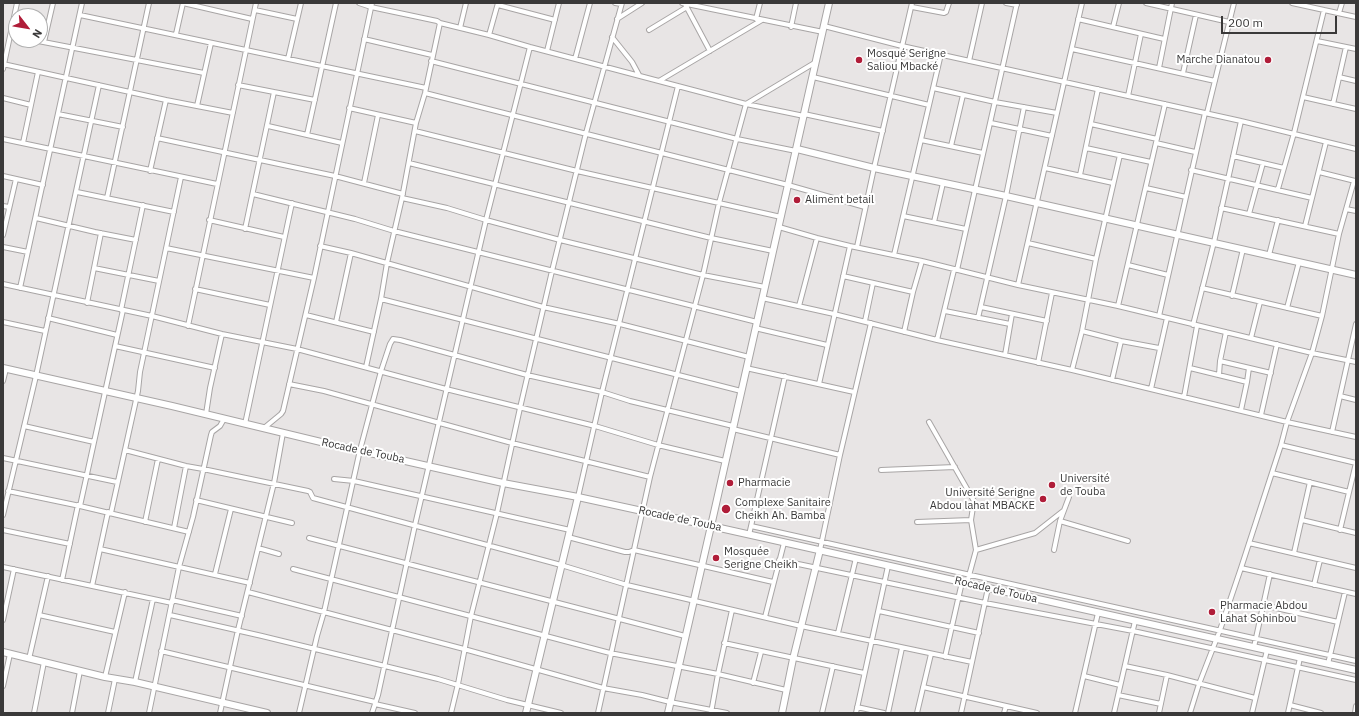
<!DOCTYPE html>
<meta charset="utf-8">
<style>
body{margin:0}
#map{position:relative;width:1359px;height:716px;overflow:hidden;background:#e8e5e5;font-family:"IBM Plex Sans",sans-serif}
canvas{display:block}
.frame{position:absolute;inset:0;border:4px solid #3a3939;pointer-events:none}
.north{position:absolute;left:8px;top:8px;width:40px;height:40px;box-sizing:border-box;background:#fff;border:1px solid #b0b0b0;border-radius:50%;rotate:121deg;font-size:11px;font-weight:700;line-height:16px;text-align:center;color:#3a3939}
.north::after{content:'';display:block;margin:auto;width:14px;height:18px;background:#b01d39;clip-path:polygon(50% 0,100% 100%,50% 72%,0 100%)}
.scale{position:absolute;left:1221px;top:16px;width:116px;height:18px;box-sizing:border-box;border:2px solid #3a3939;border-top:0;padding-left:5px;font-size:12px;line-height:14px;white-space:nowrap;color:#3a3939;-webkit-text-stroke:3px #fff;paint-order:stroke}
</style>
<div id="map">
<canvas width="1359" height="716"></canvas>
<div class="frame"></div>
<div class="north">N</div>
<div class="scale">200 m</div>
</div>
<script>
const ctx = document.querySelector('canvas').getContext('2d');
ctx.lineJoin = 'round';
function poly(rows) {
  const path = new Path2D();
  for (const r of rows) {
    path.moveTo(r[0], r[1]);
    for (let i = 2; i < r.length; i += 2) path.lineTo(r[i], r[i + 1]);
  }
  return path;
}
function stroke(path, color, width, dash) {
  ctx.strokeStyle = color;
  ctx.lineWidth = width;
  ctx.lineCap = dash ? 'butt' : 'round';
  ctx.setLineDash(dash || []);
  ctx.stroke(path);
}
function drawText(font, color, halo, rows, align = 'center') {
  ctx.font = font + ' "IBM Plex Sans",sans-serif';
  ctx.lineWidth = 4;
  ctx.setLineDash([]);
  ctx.textBaseline = 'middle';
  ctx.strokeStyle = halo;
  ctx.fillStyle = color;
  for (const [text, x, y, turn = 0] of rows) {
    ctx.save();
    ctx.translate(x, y);
    ctx.rotate((+turn || 0) * Math.PI / 180);
    ctx.textAlign = isNaN(turn) ? turn : align;
    if (halo) ctx.strokeText(text, 0, 0);
    ctx.fillText(text, 0, 0);
    ctx.restore();
  }
}
const street = poly([
 [183,3,252,19],
 [359,3,371,7,437,21,440,23,489,35,530,47,746,104,804,116],
 [615,3,621,4],
 [682,3,823,32],
 [1006,3,1017,5],
 [1146,3,1229,22],
 [1292,3,1356,17],
 [685,4,710,51],
 [498,5,555,20],
 [912,7,944,13,946,12,949,3],
 [255,10,297,19],
 [1339,13,1342,3],
 [80,15,426,88],
 [617,19,642,3],
 [756,19,760,3],
 [1078,19,1164,39],
 [824,26,902,46,1241,121,1356,149],
 [791,27,796,3],
 [1113,27,1119,3],
 [460,28,466,3],
 [649,30,687,7],
 [176,34,183,3],
 [489,35,498,3],
 [612,37,632,62,639,75],
 [364,39,432,55],
 [33,40,204,73],
 [1317,41,1356,49],
 [44,42,53,3],
 [1072,49,1215,81],
 [547,51,559,3],
 [288,59,301,3],
 [575,59,590,3],
 [431,61,737,139,796,151],
 [969,61,982,3],
 [3,64,166,100,233,113],
 [1159,68,1172,3],
 [3,69,17,3],
 [1183,73,1196,15],
 [813,77,929,105],
 [1339,77,1356,81],
 [659,81,762,20],
 [238,85,315,100],
 [933,88,995,102,1057,113],
 [425,93,788,185,865,207],
 [1128,96,1141,34],
 [1303,97,1356,109],
 [3,98,31,105],
 [1333,104,1346,47],
 [197,106,211,43],
 [349,108,416,123],
 [1207,113,1234,3],
 [58,114,123,127],
 [804,114,883,131],
 [991,123,1052,136],
 [1091,124,1157,139],
 [268,126,342,143],
 [415,131,577,171,781,217],
 [307,135,336,3],
 [157,138,335,176,403,194],
 [3,139,217,184],
 [921,140,983,153],
 [23,143,38,72],
 [1156,143,1195,152],
 [951,146,963,95],
 [1086,148,1151,162],
 [1233,156,1284,168],
 [409,163,711,238,773,251],
 [1045,168,1113,183],
 [1191,170,1312,198],
 [150,171,166,100],
 [1319,172,1355,181],
 [1080,175,1098,89],
 [3,176,43,185],
 [364,183,378,115],
 [1146,188,1186,197],
 [1278,189,1294,133,1324,10],
 [77,192,174,212],
 [253,194,355,219,394,231,757,322],
 [107,198,149,3],
 [402,198,447,208,486,220,560,240,703,275,765,287],
 [3,206,9,207],
 [1221,208,1339,234],
 [1346,209,1356,211],
 [1249,214,1263,163],
 [903,216,966,229],
 [36,218,95,232,136,240],
 [209,220,284,237],
 [934,222,943,183],
 [1305,226,1326,142],
 [779,227,817,238,850,246,922,261,1018,285,1118,306,1312,353,1356,362],
 [245,229,274,92],
 [3,235,16,179],
 [1028,243,1096,259],
 [320,246,351,253,543,307,620,324,749,357],
 [3,247,28,252],
 [857,247,874,168,912,3],
 [166,248,314,278],
 [894,255,941,54],
 [1269,255,1278,220],
 [1128,265,1168,275],
 [94,268,159,281],
 [957,270,1017,3],
 [843,276,913,292],
 [3,284,152,316,222,334,297,349,446,389,595,426,658,445,725,461],
 [1018,285,1082,3],
 [20,288,82,3],
 [1202,288,1322,316],
 [195,289,270,305],
 [1232,296,1243,249],
 [762,298,834,314,937,340,1072,370,1287,422,1356,437],
 [381,299,741,391],
 [87,303,101,233],
 [799,306,817,238],
 [1118,306,1165,104],
 [981,307,1047,321],
 [1287,308,1299,262],
 [121,310,143,205],
 [945,311,1010,324],
 [306,315,374,332],
 [1159,316,1205,113],
 [48,318,117,335],
 [978,318,1006,196,1024,107],
 [865,321,873,283],
 [3,322,45,331],
 [336,322,351,253],
 [1193,325,1214,242,1241,121],
 [188,326,256,3],
 [755,328,827,345],
 [1082,331,1121,341,1159,348],
 [904,332,913,292,922,261],
 [1251,338,1260,302],
 [937,340,954,270],
 [115,346,215,368],
 [1005,355,1012,314],
 [1220,361,1271,373],
 [1038,363,1052,293],
 [366,367,381,299,387,263,402,198,416,123,425,93,440,23],
 [746,368,854,392],
 [1190,368,1247,382],
 [1072,370,1082,331,1096,259,1120,155],
 [1219,375,1220,361,1226,332],
 [1112,380,1121,341],
 [3,381,6,369],
 [289,384,324,391,512,443,650,477],
 [819,384,850,246],
 [1151,389,1167,318],
 [1340,396,1356,400],
 [1184,397,1197,326],
 [1241,410,1247,382,1249,368],
 [206,414,210,388,222,334],
 [1261,415,1277,344],
 [929,422,974,501,971,520,976,550,967,583],
 [245,424,292,203],
 [24,426,94,442],
 [264,428,281,414,283,411,314,278,372,3],
 [733,429,840,455],
 [1332,432,1356,324],
 [1281,445,1356,463,1340,530],
 [125,450,186,466,203,469,308,491,310,492,313,498,561,565,627,585,801,626,972,662],
 [3,458,117,482],
 [881,470,955,467],
 [1272,473,1349,492],
 [334,479,354,481,570,530],
 [8,491,80,506,189,532],
 [578,497,602,392,678,86],
 [196,500,292,523],
 [80,506,123,310],
 [111,513,138,391,140,372,181,177],
 [3,515,36,376,99,85],
 [1302,520,1356,533],
 [1060,521,1128,541],
 [145,522,158,459],
 [917,522,971,520],
 [751,526,1356,661],
 [174,528,186,466],
 [3,530,70,544],
 [749,535,785,376],
 [568,537,625,552,629,552,634,550,773,582],
 [309,538,685,636],
 [1249,543,1356,568],
 [258,548,279,554],
 [100,549,250,583],
 [820,550,840,455,871,323],
 [976,550,1035,533,1063,511],
 [1054,550,1060,521,1069,497],
 [1294,553,1310,482],
 [779,560,985,603,1133,631,1356,680],
 [3,567,172,603],
 [1241,568,1356,594],
 [293,569,610,653,718,674,786,690],
 [215,574,231,509],
 [62,580,78,505],
 [1314,585,1320,560],
 [92,586,108,512],
 [248,592,464,649,603,688,642,695,670,702,727,713],
 [172,600,242,616],
 [1263,605,1338,622],
 [879,611,979,633],
 [39,615,115,632],
 [170,615,262,636,438,679,507,700,561,713],
 [765,617,784,543],
 [3,620,14,569],
 [838,633,856,558],
 [724,643,864,673],
 [1254,647,1270,574],
 [161,651,375,702],
 [945,657,962,582],
 [29,659,48,576],
 [1328,664,1345,592],
 [1125,666,1167,675,1255,698],
 [1084,676,1120,685],
 [105,677,125,592],
 [135,682,153,599],
 [753,683,761,652],
 [3,686,10,654],
 [923,687,1037,713],
 [1118,695,1161,704],
 [375,704,415,713],
 [1290,705,1321,713],
 [857,707,884,713],
 [34,713,44,662],
 [72,713,80,671],
 [108,713,115,679],
 [149,713,179,567,193,517,211,435,212,432,220,426,224,419],
 [220,713,238,630,274,483,283,433],
 [299,713,317,636,324,612,360,450,381,371,390,344,393,339,400,340,527,375,602,392,630,401,733,426],
 [372,713,378,695,415,525,486,220,530,47],
 [451,713,458,684,471,616,497,513,520,408,552,271,586,133,622,3],
 [598,713,650,477,703,275,719,203,746,104,816,62],
 [711,713,718,674,732,610],
 [822,713,833,666],
 [856,713,888,566],
 [888,713,902,648],
 [917,713,931,654],
 [961,713,988,588],
 [1004,713,1006,706],
 [1075,713,1098,613],
 [1114,713,1135,621],
 [1159,713,1167,675],
 [1190,713,1199,684,1220,630,1241,568,1281,445,1287,422,1312,353,1322,316,1339,234,1354,181],
 [1252,713,1267,650],
 [1288,713,1300,658],
 [1355,713,1356,706]
]);
const secondary = poly([
 [797,149,874,168,1006,196,1356,275],
 [3,652,105,677,135,682,267,713],
 [526,713,578,497],
 [668,713,711,526],
 [782,713,793,659,820,550]
]);
const primary = poly([
 [3,368,172,406,321,442,503,483,578,497,711,526,1356,670],
 [711,526,829,3]
]);
stroke(street, '#a8a5a5', 6);
stroke(secondary, '#a8a5a5', 8);
stroke(primary, '#a8a5a5', 8);
stroke(street, '#fff', 4);
stroke(secondary, '#fff', 6);
stroke(primary, '#fff', 6);
for (const [x, y, r, color] of [
 [859,60,4,"#b01d39"],
 [1268,60,4,"#b01d39"],
 [797,200,4,"#b01d39"],
 [730,483,4,"#b01d39"],
 [1052,485,4,"#b01d39"],
 [1043,499,4,"#b01d39"],
 [726,509,5,"#b01d39"],
 [716,558,4,"#b01d39"],
 [1212,612,4,"#b01d39"]
]) {
  const dot = new Path2D();
  dot.arc(x, y, r, 0, 2 * Math.PI);
  ctx.fillStyle = color;
  ctx.fill(dot);
  stroke(dot, '#fff', 1.5);
}
drawText('11px', '#3a3939', '#fff', [
 ["Mosqué Serigne",867,54],
 ["Saliou Mbacké",867,67],
 ["Marche Dianatou",1260,60,"right"],
 ["Aliment betail",805,200],
 ["Université",1060,479],
 ["de Touba",1060,492],
 ["Pharmacie",738,483],
 ["Université Serigne",1035,493,"right"],
 ["Abdou lahat MBACKE",1035,506,"right"],
 ["Complexe Sanitaire",735,503],
 ["Cheikh Ah. Bamba",735,516],
 ["Mosquée",724,552],
 ["Serigne Cheikh",724,565],
 ["Pharmacie Abdou",1220,606],
 ["Lahat Sohinbou",1220,619]
], 'left');
drawText('11px', '#3a3939', '#fff', [
 ["Rocade de Touba",363,451,12],
 ["Rocade de Touba",680,519,12],
 ["Rocade de Touba",996,590,13]
]);
</script>
